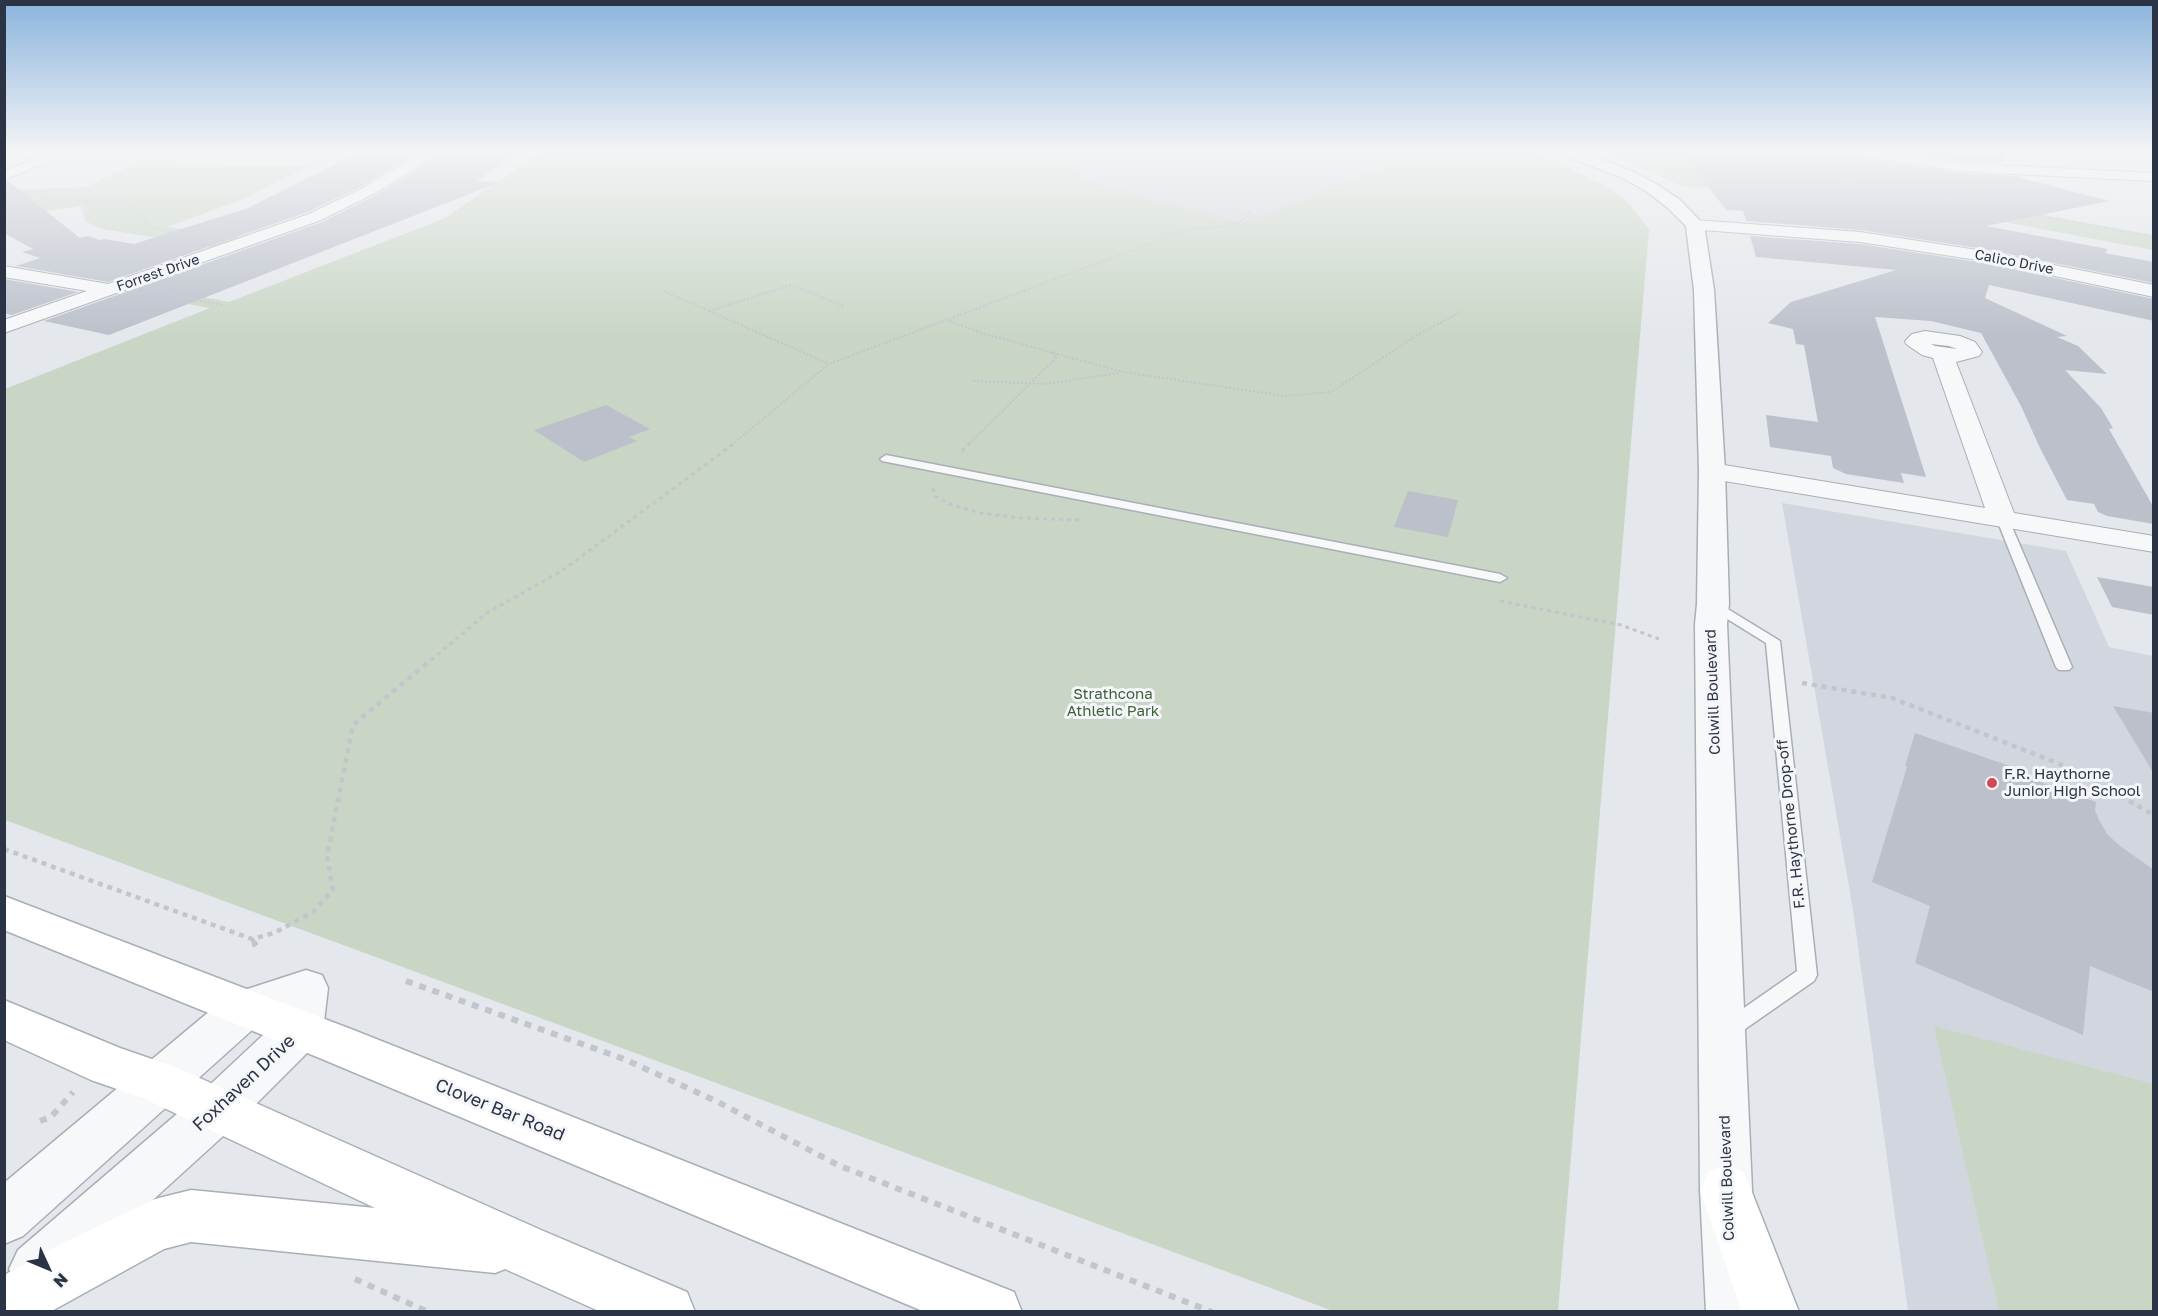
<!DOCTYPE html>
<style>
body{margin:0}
#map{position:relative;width:2158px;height:1316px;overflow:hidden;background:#e4e7ec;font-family:"Golos Text",sans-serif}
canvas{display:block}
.frame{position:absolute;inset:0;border:6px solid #2b3445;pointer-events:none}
.north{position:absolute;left:18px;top:1238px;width:60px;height:60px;-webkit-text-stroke:4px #f4f6f9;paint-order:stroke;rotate:134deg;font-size:16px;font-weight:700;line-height:24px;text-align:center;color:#2b3445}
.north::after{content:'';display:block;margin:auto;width:21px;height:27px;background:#2b3445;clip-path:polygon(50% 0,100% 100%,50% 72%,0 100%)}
</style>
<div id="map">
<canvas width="2158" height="1316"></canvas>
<div class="frame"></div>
<div class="north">N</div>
</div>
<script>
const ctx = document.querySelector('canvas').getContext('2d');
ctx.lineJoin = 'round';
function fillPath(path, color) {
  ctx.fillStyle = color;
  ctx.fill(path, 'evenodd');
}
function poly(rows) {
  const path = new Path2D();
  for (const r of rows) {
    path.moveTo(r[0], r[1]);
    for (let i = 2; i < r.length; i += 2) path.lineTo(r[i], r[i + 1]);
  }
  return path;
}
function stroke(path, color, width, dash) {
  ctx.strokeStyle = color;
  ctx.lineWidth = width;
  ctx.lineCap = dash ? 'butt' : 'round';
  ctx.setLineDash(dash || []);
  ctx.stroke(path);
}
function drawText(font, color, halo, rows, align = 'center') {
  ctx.font = font + ' "Golos Text",sans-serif';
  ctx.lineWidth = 6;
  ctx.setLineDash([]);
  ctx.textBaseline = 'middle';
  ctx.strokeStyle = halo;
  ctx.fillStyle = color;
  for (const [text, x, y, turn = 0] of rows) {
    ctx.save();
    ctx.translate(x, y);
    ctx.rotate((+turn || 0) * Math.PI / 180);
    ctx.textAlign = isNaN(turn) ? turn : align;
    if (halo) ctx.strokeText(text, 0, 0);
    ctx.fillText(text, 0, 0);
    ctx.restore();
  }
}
fillPath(poly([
 [1062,151,1456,151,1249,227,1084,180,1074,155],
 [1782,503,2066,551,2109,647,2153,656,2153,1311,1908,1311,1853,910]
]), '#d2d6de');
fillPath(poly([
 [543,151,1062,151,1074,155,1084,180,1241,224,1311,198,1307,196,1398,162,1411,162,1439,151,1529,151,1573,168,1572,170,1603,184,1626,200,1649,229,1558,1311,1333,1311,5,820,5,389,210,308,125,293,143,286,229,302,445,218],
 [1601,151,1695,151,2153,235,2153,250,1877,198,1685,187],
 [139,162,254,166,311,165,246,198,167,227,241,237,211,247,103,229,86,222,81,206,5,217,4,190,86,187],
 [1934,1026,2153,1084,2153,1311,1999,1311]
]), '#c9d6c5');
fillPath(poly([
 [361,151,412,151,408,155,414,155,364,185,308,212,108,282,16,266,40,258,22,252,33,249,4,233,4,182,8,181,80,238,88,236,100,240,105,239,134,244,248,208],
 [521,151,477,181,500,182,109,335,44,321,322,222,376,195,443,153],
 [1681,151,1840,151,1849,157,1971,174,2014,176,2109,201,1986,226,2108,249,2105,253,2154,262,2154,283,1984,249,1860,230,1746,221,1743,211,1726,210],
 [1900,151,2005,151,2003,163,1971,162],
 [1750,236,1860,244,1984,263,2154,299,2154,321,1989,285,1985,298,2067,336,2057,337,2078,346,2107,374,2065,370,2101,408,2113,428,2109,429,2154,508,2154,524,2107,516,2098,512,2094,504,2067,500,2040,448,2021,406,1981,333,1931,321,1875,317,1926,477,1901,473,1904,483,1846,474,1833,468,1831,456,1770,447,1766,415,1818,422,1804,345,1796,344,1793,329,1768,323,1791,302,1896,270,1756,257],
 [4,279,78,292,12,315,4,313],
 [606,405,650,429,629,437,637,441,584,462,534,430],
 [1408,491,1458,500,1448,537,1394,527],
 [2097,577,2154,587,2154,615,2112,607],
 [2113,706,2154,713,2154,774],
 [1915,733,2018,769,2017,774,2096,802,2095,810,2099,820,2107,834,2120,846,2154,870,2154,992,2090,966,2083,1035,1915,963,1930,906,1872,882,1907,767,1905,766]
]), '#bbc0ca');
const service = poly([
 [886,455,1500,574,1507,578,1500,582,882,461,880,459,886,455],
 [2003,516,2009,520,2072,667,2069,670,2059,670,2056,667,1997,520,2003,516],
 [1713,600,1780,641,1817,975,1814,981,1735,1036,1728,1039,1721,1036,1717,1030,1721,1024,1797,971,1766,643,1708,607,1706,604,1713,600]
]);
const minor = poly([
 [53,151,73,151,4,180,4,171,53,151],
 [425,151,443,151,375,193,321,220,4,333,4,320,87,291,4,277,4,266,108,284,309,214,365,187,425,151],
 [1842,151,1882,151,1971,164,2154,173,2154,181,1971,172,1849,155,1842,151],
 [1695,220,1860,232,1984,251,2154,285,2154,297,1984,261,1860,242,1689,229,1687,225,1695,220],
 [1925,331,1960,336,1975,342,1982,352,1979,356,1956,362,2014,513,2154,536,2154,552,1712,479,1703,476,1699,471,1703,466,1712,463,1985,508,1933,358,1922,355,1906,344,1905,341,1912,334,1925,331],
 [1931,344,1949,346,1957,349,1935,346,1931,344]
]);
const tertiary = poly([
 [1558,151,1579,151,1631,171,1658,185,1680,200,1704,225,1714,290,1725,471,1729,604,1727,624,1752,1190,1762,1312,1706,1312,1700,1190,1695,624,1697,604,1699,471,1694,290,1686,226,1668,208,1646,191,1621,177,1560,154,1558,151],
 [306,970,322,975,328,988,323,1030,316,1044,233,1127,56,1288,37,1297,18,1288,9,1269,18,1250,199,1095,278,1021,279,1015,261,1022,23,1236,4,1244,4,1183,229,995,306,970]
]);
const secondary = poly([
 [4,896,356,1031,994,1284,1014,1292,1022,1312,925,1312,322,1059,4,930,4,896],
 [4,1000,120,1048,175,1067,541,1230,687,1292,695,1312,601,1312,505,1269,495,1273,191,1242,164,1249,50,1312,4,1312,4,1275,63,1243,155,1199,191,1190,375,1208,143,1098,91,1080,4,1040,4,1000],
 [1726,1165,1744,1172,1799,1312,1742,1312,1700,1190,1708,1172,1726,1165]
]);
stroke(service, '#a9aeb7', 3);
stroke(minor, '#a9aeb7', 2);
stroke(tertiary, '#a9aeb7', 3);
stroke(secondary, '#a9aeb7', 3);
stroke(poly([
 [1687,151,2154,237],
 [24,192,41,194,52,200,120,202,130,206,153,228,189,236],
 [664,291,829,364],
 [169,295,224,305],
 [709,311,791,285,844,306,838,308],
 [946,320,985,334,1123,372,1285,396,1331,392,1414,337,1462,311],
 [973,381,1045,384,1119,373],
 [734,443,829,364,1186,230,1224,226,1244,220,1250,211],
 [970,443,1057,357,1050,351]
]), '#c2c5cb', 2, [2, 2]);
stroke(poly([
 [962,451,971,442],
 [933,488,935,496,950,504,980,513,1020,518,1080,520],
 [1500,601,1621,625,1659,639],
 [431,660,487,613,563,570,736,442]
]), '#c2c5cb', 3, [4, 4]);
stroke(poly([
 [1802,683,1892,698,2075,770,2154,815],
 [4,849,252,939,274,933,313,912,333,890,327,856,353,725,432,659],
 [252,939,255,944]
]), '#c2c5cb', 4.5, [5, 5]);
stroke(poly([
 [254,943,256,946],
 [406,981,624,1059,716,1101,840,1166,1212,1312],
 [40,1121,51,1117,73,1092],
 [355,1279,428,1312]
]), '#c2c5cb', 6, [7, 7]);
fillPath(service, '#f7f8fa');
fillPath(minor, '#f7f8fa');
fillPath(tertiary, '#f7f8fa');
fillPath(secondary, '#fff');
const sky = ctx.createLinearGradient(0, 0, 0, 336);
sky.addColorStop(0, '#8bb4dd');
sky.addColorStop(0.45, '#f3f4f6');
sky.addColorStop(1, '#f3f4f600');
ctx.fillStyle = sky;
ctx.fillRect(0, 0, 2158, 336);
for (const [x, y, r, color] of [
 [1992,783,6,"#d1495b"]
]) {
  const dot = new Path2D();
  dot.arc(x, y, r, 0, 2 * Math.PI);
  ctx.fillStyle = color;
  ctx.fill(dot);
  stroke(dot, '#f4f6f9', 2);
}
drawText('14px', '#2b3445', '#f4f6f9', [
 ["Calico Drive",2014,262,11],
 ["Forrest Drive",158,273,-19]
]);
drawText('15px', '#2b3445', '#f4f6f9', [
 ["Colwill Boulevard",1713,692,-92],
 ["F.R. Haythorne Drop-off",1791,824,-96],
 ["Colwill Boulevard",1727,1178,-92]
]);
drawText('15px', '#3f6138', '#f4f6f9', [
 ["Strathcona",1113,694],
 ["Athletic Park",1113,711]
]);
drawText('15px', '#2b3445', '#f4f6f9', [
 ["F.R. Haythorne",2004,774],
 ["Junior High School",2004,791]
], 'left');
drawText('18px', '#2b3445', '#f4f6f9', [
 ["Foxhaven Drive",244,1083,-43],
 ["Clover Bar Road",500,1110,22]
]);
</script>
